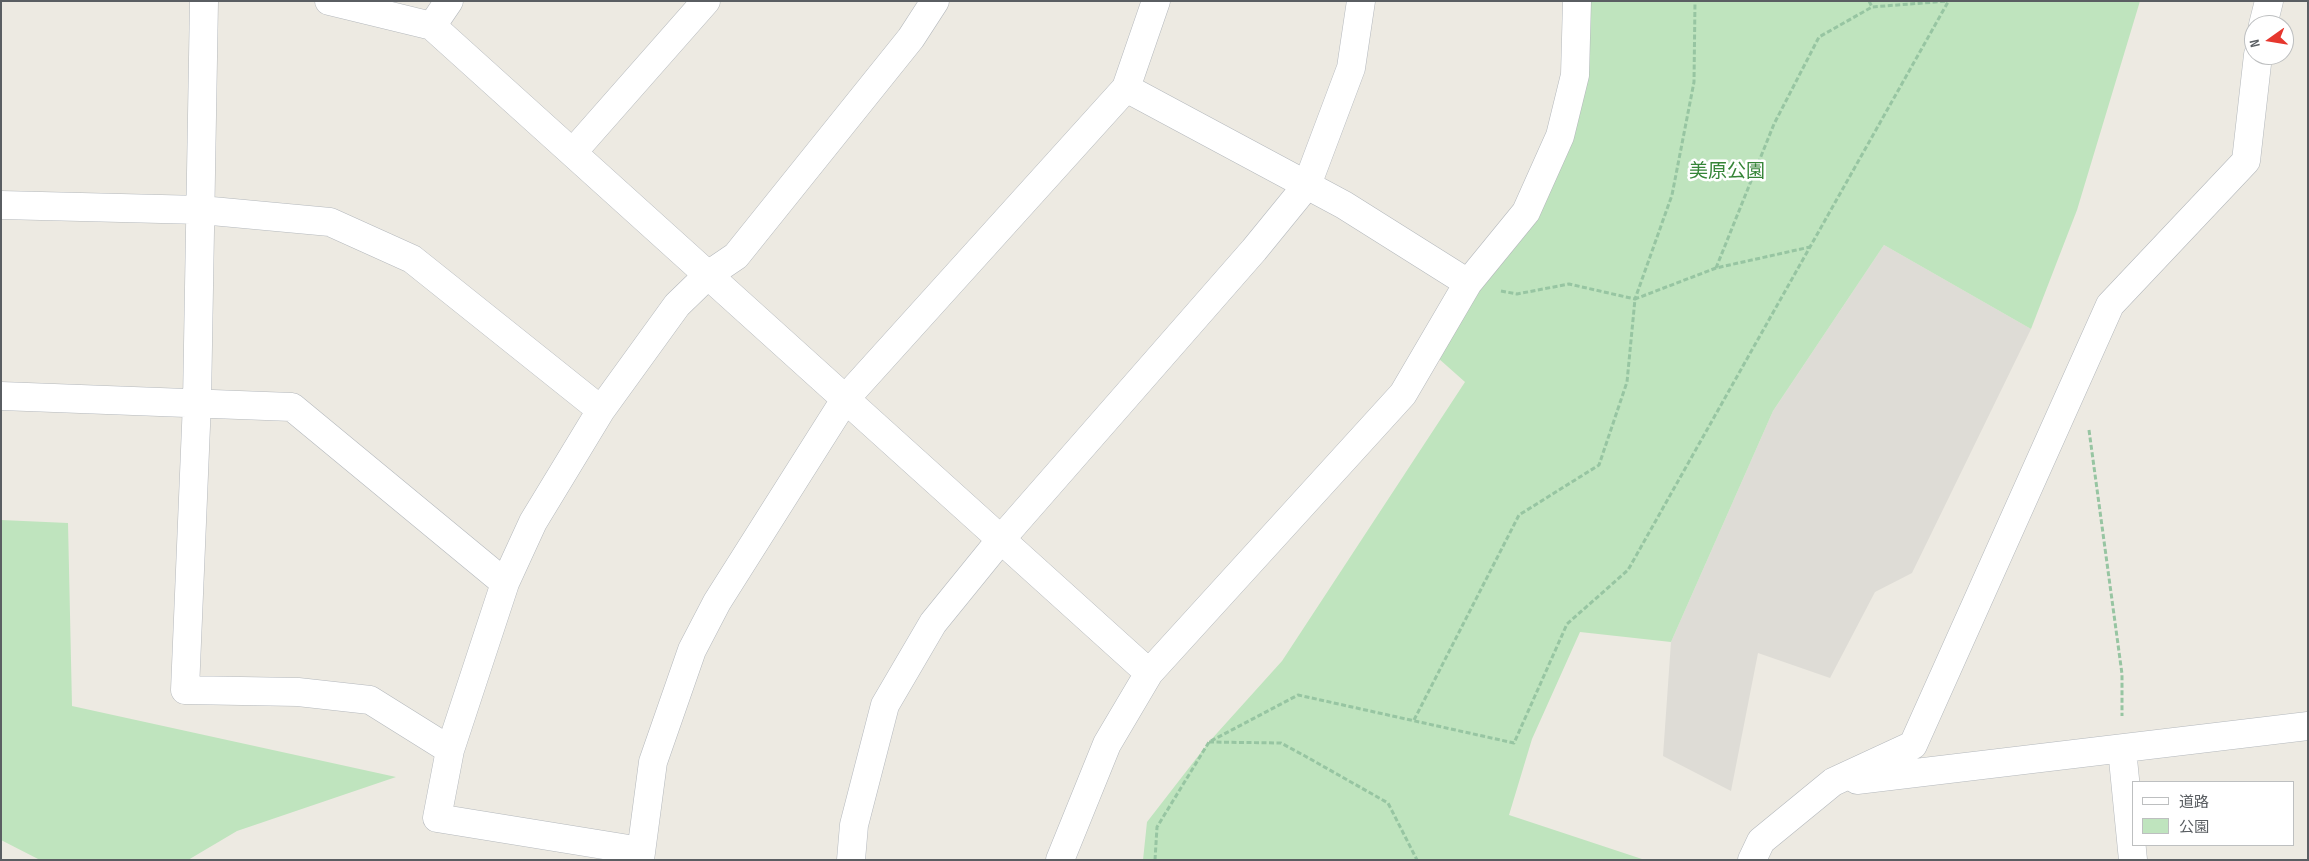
<!DOCTYPE html>
<meta charset="utf-8">
<style>
body{margin:0}
#map{position:relative;width:2309px;height:861px;overflow:hidden;background:#edeae2;font-family:"Sofia Sans Condensed","Noto Sans JP",sans-serif}
canvas{display:block}
.frame{position:absolute;inset:0;border:2px solid #5a5e62;pointer-events:none}
.legend{position:absolute;left:2132px;top:781px;width:162px;height:65px;box-sizing:border-box;background:#fff;border:1px solid #bdbfc0;margin:0;padding:6px 9px;list-style:none;font-size:15px;color:#5a5e62}
.legend li{display:flex;align-items:center;gap:10px;height:25px}
.legend b{width:25px;border:1px solid #bdbfc0}
.north{position:absolute;left:2244px;top:15px;width:50px;height:50px;box-sizing:border-box;background:#fff;border:1px solid #bdbfc0;border-radius:50%;rotate:257deg;font-size:14px;font-weight:700;line-height:20px;text-align:center;color:#5a5e62}
.north::after{content:'';display:block;margin:auto;width:18px;height:22px;background:#e6372e;clip-path:polygon(50% 0,100% 100%,50% 72%,0 100%)}
</style>
<div id="map">
<canvas width="2309" height="861"></canvas>
<div class="frame"></div>
<ul class="legend">
<li><b style="height:6px;background:#fff"></b>道路</li>
<li><b style="height:14px;background:#bfe4be"></b>公園</li>
</ul>
<div class="north">N</div>
</div>
<script>
const ctx = document.querySelector('canvas').getContext('2d');
ctx.lineJoin = 'round';
function fillPath(path, color) {
  ctx.fillStyle = color;
  ctx.fill(path, 'evenodd');
}
function poly(rows) {
  const path = new Path2D();
  for (const r of rows) {
    path.moveTo(r[0], r[1]);
    for (let i = 2; i < r.length; i += 2) path.lineTo(r[i], r[i + 1]);
  }
  return path;
}
function stroke(path, color, width, dash) {
  ctx.strokeStyle = color;
  ctx.lineWidth = width;
  ctx.lineCap = dash ? 'butt' : 'round';
  ctx.setLineDash(dash || []);
  ctx.stroke(path);
}
function drawText(font, color, halo, rows, align = 'center') {
  ctx.font = font + ' "Sofia Sans Condensed","Noto Sans JP",sans-serif';
  ctx.lineWidth = 5;
  ctx.setLineDash([]);
  ctx.textBaseline = 'middle';
  ctx.strokeStyle = halo;
  ctx.fillStyle = color;
  for (const [text, x, y, turn = 0] of rows) {
    ctx.save();
    ctx.translate(x, y);
    ctx.rotate((+turn || 0) * Math.PI / 180);
    ctx.textAlign = isNaN(turn) ? turn : align;
    if (halo) ctx.strokeText(text, 0, 0);
    ctx.fillText(text, 0, 0);
    ctx.restore();
  }
}
fillPath(poly([
 [1884,245,2031,329,1912,573,1875,592,1830,678,1758,653,1731,791,1663,756,1671,642,1773,411]
]), '#dedcd6');
fillPath(poly([
 [1577,1,2140,1,2077,210,2031,329,1884,245,1773,411,1671,642,1580,632,1532,739,1509,815,1645,860,1143,860,1147,822,1209,742,1282,661,1465,382,1429,350,1560,136],
 [1,520,68,523,72,706,396,777,237,831,188,860,40,860,1,840]
]), '#bfe4be');
const street = poly([
 [204,1,197,402,185,690,298,692,370,700,450,750],
 [329,1,432,26,1149,673],
 [2263,25,2269,1],
 [432,26,449,1],
 [1126,88,1344,205,1468,283],
 [573,152,706,1],
 [1,205,201,210,330,222,412,259,601,410],
 [1,396,292,407,505,583],
 [2122,749,2133,860],
 [1857,780,2308,726],
 [641,851,437,818,450,750,505,583,533,522,601,410,677,305,708,275,736,256,911,38,935,1],
 [640,860,653,762,692,650,717,602,846,398,1126,88,1156,1],
 [1060,860,1107,744,1149,673,1403,394,1468,283,1526,212,1560,136,1575,75,1577,1],
 [1752,860,1761,841,1833,782,1913,745,2110,305,2246,161,2258,55]
]);
const secondary = poly([
 [851,860,854,825,885,705,933,623,1002,538,1254,250,1307,185,1351,68,1361,1]
]);
stroke(street, '#b4b8bc', 29);
stroke(secondary, '#b5b9be', 29);
stroke(poly([
 [1869,1,1872,7,1948,1],
 [1716,268,1774,124,1819,37,1872,7],
 [1501,291,1517,294,1569,284,1635,299,1672,195,1694,82,1695,1],
 [2089,430,2122,674,2122,716],
 [1414,720,1519,515,1599,465,1627,382,1635,299,1716,268,1810,247],
 [1209,742,1281,743,1305,756,1388,803,1417,860],
 [1155,860,1157,827,1209,742,1298,695,1514,743,1567,624,1628,570,1948,2]
]), '#97c5a2', 3, [5, 2.5]);
stroke(street, '#fff', 28);
stroke(secondary, '#fff', 28);
drawText('19px', '#368538', '#fff', [
 ["美原公園",1727,172]
]);
</script>
